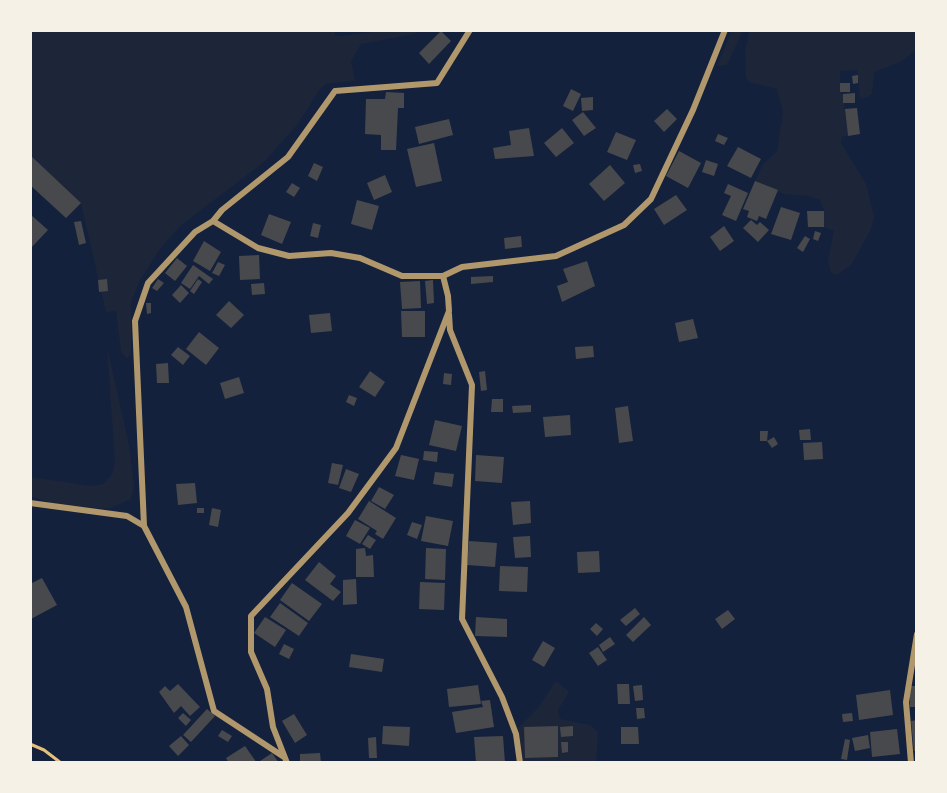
<!DOCTYPE html>
<style>
body{margin:0}
#map{position:relative;width:947px;height:793px;overflow:hidden;background:#14213d;font-family:"PT Serif",serif}
canvas{display:block}
.frame{position:absolute;inset:0;border:32px solid #f6f1e7;pointer-events:none}
</style>
<div id="map">
<canvas width="947" height="793"></canvas>
<div class="frame"></div>
</div>
<script>
const ctx = document.querySelector('canvas').getContext('2d');
ctx.lineJoin = 'round';
function fillPath(path, color) {
  ctx.fillStyle = color;
  ctx.fill(path, 'evenodd');
}
function poly(rows) {
  const path = new Path2D();
  for (const r of rows) {
    path.moveTo(r[0], r[1]);
    for (let i = 2; i < r.length; i += 2) path.lineTo(r[i], r[i + 1]);
  }
  return path;
}
function stroke(path, color, width, dash) {
  ctx.strokeStyle = color;
  ctx.lineWidth = width;
  ctx.lineCap = dash ? 'butt' : 'round';
  ctx.setLineDash(dash || []);
  ctx.stroke(path);
}
fillPath(poly([
 [30,30,335,30,335,35,342,36,389,30,419,30,414,34,361,44,351,61,355,81,326,84,320,89,297,125,264,162,180,226,160,249,140,280,131,302,131,354,127,359,121,352,116,311,106,312,81,203,66,218,30,185],
 [732,30,743,30,727,65,717,66],
 [750,30,917,30,917,50,900,62,874,72,872,94,863,99,860,98,857,70,840,71,840,92,843,94,848,136,842,137,841,143,866,184,874,217,871,229,852,264,837,275,831,273,828,261,834,231,824,227,824,211,820,200,808,196,784,194,755,181,763,164,777,151,783,112,777,89,749,82,746,77,745,51],
 [107,347,129,445,134,486,131,499,109,509,57,505,30,496,30,477,92,486,103,484,112,475,115,461],
 [556,681,569,692,558,710,560,719,590,725,598,732,596,763,523,763,518,728,538,708]
]), '#1d2539');
fillPath(poly([
 [441,31,451,41,429,64,419,53],
 [858,75,858,83,853,84,852,76],
 [840,83,850,83,850,92,840,92],
 [571,89,581,94,573,111,563,106],
 [386,92,404,93,404,108,398,108,396,150,381,150,381,135,365,134,366,99,385,99],
 [855,93,855,103,843,103,843,94],
 [593,97,593,110,582,111,581,98],
 [857,108,860,134,848,136,845,109],
 [667,109,677,119,664,132,654,121],
 [583,112,596,128,584,136,572,120],
 [449,119,453,135,419,144,415,127],
 [529,128,534,156,495,159,493,148,511,145,509,131],
 [562,128,574,143,556,157,544,143],
 [616,132,636,140,627,160,607,152],
 [718,134,728,138,724,145,715,141],
 [434,143,442,181,416,187,407,149],
 [738,147,761,159,751,178,727,166],
 [679,151,701,163,688,188,666,176],
 [30,155,81,203,66,218,30,185],
 [706,160,718,164,714,176,702,172],
 [314,163,323,167,317,181,308,176],
 [640,164,642,171,635,173,633,165],
 [610,165,625,183,604,201,589,184],
 [385,175,392,192,374,200,367,183],
 [755,181,778,190,766,219,759,216,757,221,747,217,749,211,743,209],
 [292,183,300,188,294,197,286,192],
 [728,184,748,193,736,221,722,215,731,196,724,193],
 [676,195,687,210,664,225,654,209],
 [357,200,379,206,372,230,351,224],
 [781,207,800,213,791,240,771,234],
 [807,211,824,211,824,227,808,227],
 [30,214,48,230,30,249],
 [269,214,291,222,282,244,261,235],
 [751,220,757,225,760,222,769,230,758,242,743,228],
 [81,221,86,243,79,245,74,222],
 [313,223,321,225,318,238,310,236],
 [724,226,734,241,720,251,710,237],
 [815,231,821,233,818,241,813,239],
 [521,236,522,247,505,249,504,238],
 [805,236,810,239,803,252,797,248],
 [204,241,221,252,210,271,193,261],
 [259,255,260,279,240,280,239,256],
 [177,258,187,266,175,281,165,273],
 [587,261,595,286,562,302,557,286,568,282,563,269],
 [218,262,225,265,219,276,212,273],
 [193,265,213,279,209,284,199,276,190,289,181,283],
 [493,276,493,282,471,284,471,277],
 [107,279,108,291,99,292,98,280],
 [158,279,164,283,157,291,152,288],
 [198,279,202,282,194,294,190,291],
 [433,280,434,303,427,304,425,281],
 [420,281,421,308,402,309,400,282],
 [264,283,265,294,252,295,251,284],
 [181,285,189,293,180,303,172,295],
 [229,301,244,315,231,328,216,315],
 [146,303,151,303,151,313,147,314],
 [401,311,425,311,425,337,402,337],
 [330,313,332,331,311,333,309,315],
 [693,319,698,338,679,342,675,323],
 [199,332,219,348,206,365,186,349],
 [593,346,594,357,576,359,575,347],
 [178,347,190,356,183,365,171,355],
 [168,363,169,383,157,383,156,364],
 [370,371,385,382,375,397,359,387],
 [485,371,487,390,481,391,479,372],
 [444,373,452,374,451,385,443,384],
 [239,377,244,393,225,399,220,383],
 [349,395,357,398,354,406,346,402],
 [492,399,503,399,503,412,491,412],
 [531,405,531,412,513,413,512,406],
 [628,406,633,441,619,443,615,408],
 [570,415,571,435,545,437,543,417],
 [435,420,462,426,456,451,429,445],
 [810,429,811,440,800,440,799,430],
 [760,431,768,431,767,441,760,441],
 [774,437,778,444,772,448,767,441],
 [822,442,823,459,804,460,803,443],
 [424,451,438,452,437,462,423,460],
 [401,455,419,459,414,480,395,476],
 [476,455,504,457,502,483,475,481],
 [332,463,343,465,338,485,328,483],
 [346,469,359,474,351,492,339,488],
 [435,472,454,474,452,487,433,484],
 [195,483,197,503,178,505,176,484],
 [379,487,394,495,385,509,371,501],
 [369,501,396,518,383,539,375,534,377,531,358,519],
 [530,501,531,523,513,525,511,502],
 [197,508,204,508,204,513,197,513],
 [212,508,221,510,218,527,209,525],
 [426,516,453,521,448,546,421,541],
 [355,520,370,528,360,544,346,536],
 [412,522,422,525,417,539,407,535],
 [368,535,376,540,370,549,362,544],
 [530,536,531,557,515,558,513,537],
 [469,541,497,543,495,567,467,565],
 [365,548,366,556,373,555,374,577,356,577,356,549],
 [426,548,446,549,445,580,425,579],
 [599,551,600,572,578,573,577,552],
 [319,562,336,576,330,584,341,592,333,601,305,580],
 [500,566,528,567,527,592,499,591],
 [42,578,57,605,31,619,30,584],
 [356,579,357,604,343,605,343,580],
 [420,582,445,583,444,610,419,609],
 [292,583,322,604,309,621,280,600],
 [280,603,308,623,299,636,270,617],
 [635,608,640,614,626,626,620,620],
 [728,610,735,619,722,629,715,619],
 [265,617,286,630,275,647,254,633],
 [476,617,507,619,507,637,475,636],
 [644,617,651,625,633,642,626,635],
 [596,623,603,629,597,636,590,629],
 [610,637,615,644,603,652,599,645],
 [543,641,555,648,544,667,532,660],
 [284,644,294,649,289,659,279,654],
 [598,647,607,660,598,666,589,653],
 [351,654,384,659,382,672,349,667],
 [178,684,200,707,190,716,181,706,174,713,159,692,165,686,170,691],
 [617,684,629,684,630,704,618,704],
 [478,685,481,704,449,707,447,689],
 [642,685,643,700,635,701,633,686],
 [909,686,917,686,917,707,910,707],
 [890,690,893,715,859,720,856,695],
 [490,700,494,727,456,733,452,712,483,707,481,701],
 [636,708,644,708,645,718,637,719],
 [207,709,215,716,191,742,183,735],
 [183,713,191,720,186,726,178,718],
 [852,713,853,721,843,722,842,714],
 [294,714,307,735,295,743,282,721],
 [917,720,917,751,914,751,911,721],
 [383,726,410,727,409,746,382,744],
 [558,726,558,757,525,758,524,727],
 [573,726,573,736,561,737,560,727],
 [621,727,638,727,639,744,621,744],
 [897,729,900,754,872,757,870,732],
 [222,730,232,736,228,742,218,736],
 [868,735,870,748,855,751,852,738],
 [181,736,189,745,178,756,169,746],
 [503,736,505,763,476,763,474,737],
 [376,737,377,758,369,758,368,738],
 [845,739,850,740,847,760,841,759],
 [561,742,568,742,568,752,562,753],
 [245,746,257,763,272,753,279,763,229,763,226,758],
 [320,753,321,763,300,763,300,754]
]), '#48494c');
stroke(poly([
 [30,744,44,750,61,763]
]), '#e5c07b', 3);
stroke(poly([
 [213,221,258,248,289,256,331,253,360,258,402,276,443,276],
 [449,314,450,330,472,385,462,619,502,697,516,734,520,763],
 [30,503,127,516,144,526],
 [284,757,214,711,186,607,144,526,135,321,148,283,195,232,213,221,222,210,288,157,335,91,437,83,470,30],
 [287,763,273,727,267,689,251,652,251,616,348,513,396,448,449,311,448,296,443,276,462,267,556,256,624,225,651,199,693,110,725,30],
 [911,763,906,702,917,634]
]), '#b1986c', 6);
</script>
